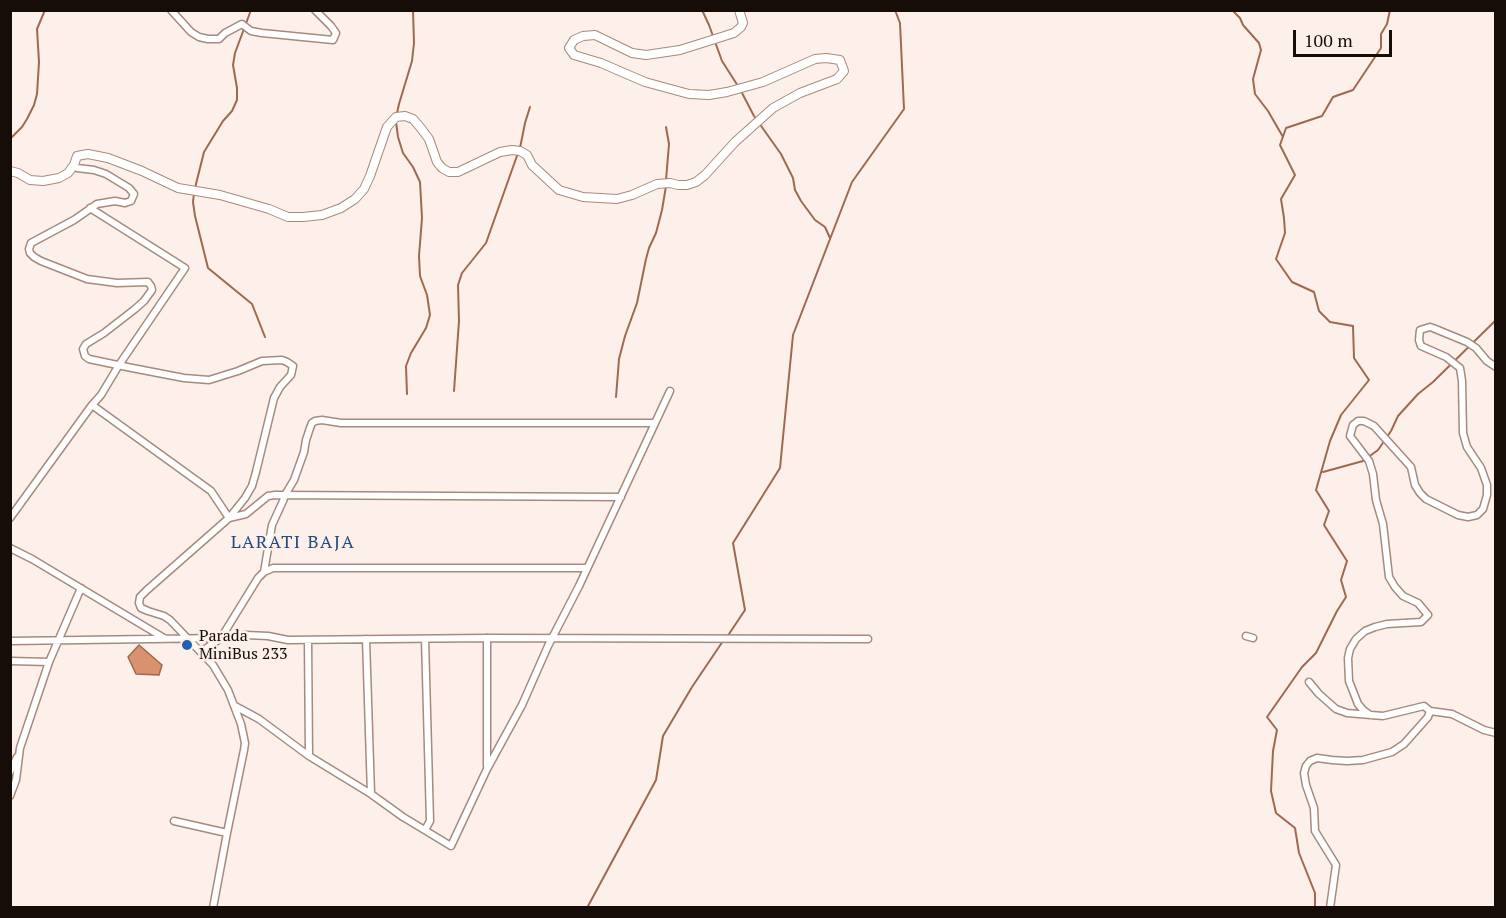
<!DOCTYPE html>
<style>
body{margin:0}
#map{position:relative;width:1506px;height:918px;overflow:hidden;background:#fdf0ea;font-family:"PT Serif",serif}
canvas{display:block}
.frame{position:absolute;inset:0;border:12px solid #160c08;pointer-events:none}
.scale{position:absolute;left:1293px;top:30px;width:99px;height:27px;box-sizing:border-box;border:3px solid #160c08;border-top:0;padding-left:8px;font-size:18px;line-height:21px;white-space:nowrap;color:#160c08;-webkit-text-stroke:4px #fdf0ea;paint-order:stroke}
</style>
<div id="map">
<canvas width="1506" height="918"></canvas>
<div class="frame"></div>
<div class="scale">100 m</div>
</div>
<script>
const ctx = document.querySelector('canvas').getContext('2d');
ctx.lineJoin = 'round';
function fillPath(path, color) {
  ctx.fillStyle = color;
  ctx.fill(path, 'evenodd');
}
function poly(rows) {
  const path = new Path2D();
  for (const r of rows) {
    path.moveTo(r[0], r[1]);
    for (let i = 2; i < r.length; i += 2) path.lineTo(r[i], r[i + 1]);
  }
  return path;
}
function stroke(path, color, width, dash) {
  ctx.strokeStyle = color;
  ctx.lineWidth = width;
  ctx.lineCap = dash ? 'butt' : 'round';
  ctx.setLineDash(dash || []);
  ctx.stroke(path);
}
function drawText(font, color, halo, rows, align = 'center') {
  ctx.font = font + ' "PT Serif",serif';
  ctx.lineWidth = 5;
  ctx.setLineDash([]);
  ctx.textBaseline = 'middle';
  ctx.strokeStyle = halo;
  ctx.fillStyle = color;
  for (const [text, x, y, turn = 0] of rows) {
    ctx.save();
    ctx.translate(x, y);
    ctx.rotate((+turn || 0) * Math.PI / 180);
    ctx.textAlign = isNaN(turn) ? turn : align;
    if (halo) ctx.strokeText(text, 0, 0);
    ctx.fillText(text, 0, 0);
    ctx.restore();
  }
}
const water = poly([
 [139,645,162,665,159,675,136,674,128,657,139,645]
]);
fillPath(water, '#da916d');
stroke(water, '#9f694f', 1.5);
stroke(poly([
 [702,10,709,25,722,61,738,86],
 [1232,10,1240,18,1243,25,1259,43,1261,50,1253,79,1255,94,1268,111,1283,137],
 [741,91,754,116,781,154,793,178,795,190,801,201,815,220,825,227,830,238],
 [397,113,399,104,412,61,414,43,413,10],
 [396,122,398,137,403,153,413,167,420,182,422,218,419,256,420,276,427,295,430,315,426,328,411,353,406,366,407,394],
 [666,127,669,144,666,180],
 [10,139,22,127,27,119,34,105,37,94,39,62,37,29,45,10],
 [520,148,525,123,530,107],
 [195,188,204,152,223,121,232,111,237,100,237,88,233,65,235,53,251,10],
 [194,193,193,202,195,216,208,268,252,304,265,337],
 [454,391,459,321,458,285,462,273,486,243,518,153],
 [616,397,619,359,625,336,637,303,646,259,649,248,656,233,662,210,666,186],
 [1323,472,1363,461,1378,450,1391,431,1398,416,1418,394,1433,382,1496,320],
 [727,637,745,610,733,543,780,468,793,335,852,182,904,109,900,23,895,10],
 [587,908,656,780,663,736,692,687,723,641],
 [1315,908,1315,893,1299,853,1295,828,1276,813,1271,791,1273,751,1277,730,1267,717,1302,667,1316,653,1337,611,1346,597,1341,580,1347,561,1324,525,1329,511,1316,490,1330,441,1341,415,1369,380,1354,358,1353,326,1330,322,1319,311,1314,292,1292,282,1276,259,1285,233,1284,218,1281,199,1295,175,1280,145,1286,128,1322,116,1333,97,1353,90,1381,48,1381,34,1387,24,1390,10]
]), '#9f694f', 2);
const minor = poly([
 [171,10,191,32,199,37,208,39,219,39,225,33,242,24,251,31,262,33,333,40,336,33,331,26,315,10],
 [74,165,77,168,94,170,106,174,129,188,134,194,131,201,125,203,115,201,97,204,74,220,31,243,29,249,30,253,34,257,41,261,87,279,117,283,148,282,151,286,152,290,144,301,135,309,104,333,86,344,83,349,85,356,89,359,127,367,184,378,209,380,238,371,262,361,282,360,287,362,293,366,291,375,280,387,274,398,256,472,252,486,245,498,229,518,147,590,140,597,139,603,141,608,148,611,164,616,170,620,213,665,228,690,241,724,245,743,244,750,227,833,213,908],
 [92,405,211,491,229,518,246,514,268,496,275,495,621,497],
 [10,518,92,405,101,395,119,365,185,268,90,208],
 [10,548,32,559,164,638],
 [264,572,272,525,283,501,285,495,294,480,304,452,306,440,310,428,312,423,315,421,322,420,341,423,655,423],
 [1246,636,1253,638],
 [366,639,371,794],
 [425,639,430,821,425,830],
 [308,640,309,756],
 [10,641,221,638,258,578,264,572,273,568,587,568],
 [201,652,221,638,246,635,268,636,288,640,487,638,868,639],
 [10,661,49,662],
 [1309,682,1319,694,1336,709,1347,713,1383,716,1424,706,1430,711,1452,714,1484,730,1496,733],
 [235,706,259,719,309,756,371,794,403,817,451,846,487,769,522,705,548,646,579,586,670,391],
 [1370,715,1363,710,1358,704,1349,681,1348,658,1350,649,1356,639,1365,631,1375,627,1387,624,1421,622,1428,615,1418,603,1403,596,1395,587,1389,577,1383,524,1376,500,1373,474,1369,461,1350,436,1353,425,1358,421,1364,421,1374,426,1411,467,1415,485,1420,493,1426,499,1458,515,1468,517,1477,515,1483,509,1487,495,1487,485,1481,468,1467,447,1463,433,1462,381,1460,368,1446,357,1421,346,1419,340,1420,330,1430,327,1433,328,1467,342,1476,348,1487,361,1496,367],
 [487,766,487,638],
 [10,772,17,757],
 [10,796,16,780,20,748,49,662,81,588],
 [174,821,227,833],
 [1330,908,1336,865,1315,831,1314,808,1306,785,1304,773,1306,766,1310,761,1317,758,1332,760,1347,761,1363,760,1392,752,1404,744,1428,717,1430,711]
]);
const tertiary = poly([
 [10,171,18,173,30,180,43,181,59,178,68,173,74,165,77,156,88,154,108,158,142,171,178,188,220,195,269,209,288,217,303,217,322,215,341,208,355,199,364,189,370,176,387,127,396,117,405,116,413,119,420,127,429,139,437,162,442,168,449,172,458,172,500,152,512,150,520,151,527,155,532,165,559,190,583,197,617,199,632,195,657,184,670,183,678,185,687,185,696,182,705,175,735,142,773,108,800,93,837,79,844,71,840,60,826,58,815,59,763,82,727,92,709,95,689,94,645,82,601,63,574,55,569,48,574,40,583,36,595,35,632,53,646,55,680,50,734,33,741,27,743,23,739,10]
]);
stroke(minor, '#a68a7d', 9);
stroke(tertiary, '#a68a7d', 10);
stroke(minor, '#fff', 6);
stroke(tertiary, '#fff', 8);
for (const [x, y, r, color] of [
 [187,645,6,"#2261b2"]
]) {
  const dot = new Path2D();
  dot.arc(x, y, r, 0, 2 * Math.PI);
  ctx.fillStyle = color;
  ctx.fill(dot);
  stroke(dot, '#fdf0ea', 2);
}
drawText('16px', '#160c08', '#fdf0ea', [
 ["Parada",199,636],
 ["MiniBus 233",199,654]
], 'left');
ctx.letterSpacing = '1.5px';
drawText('18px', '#244b81', '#fdf0ea', [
 ["LARATI BAJA",293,543]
]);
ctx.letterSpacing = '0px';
</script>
